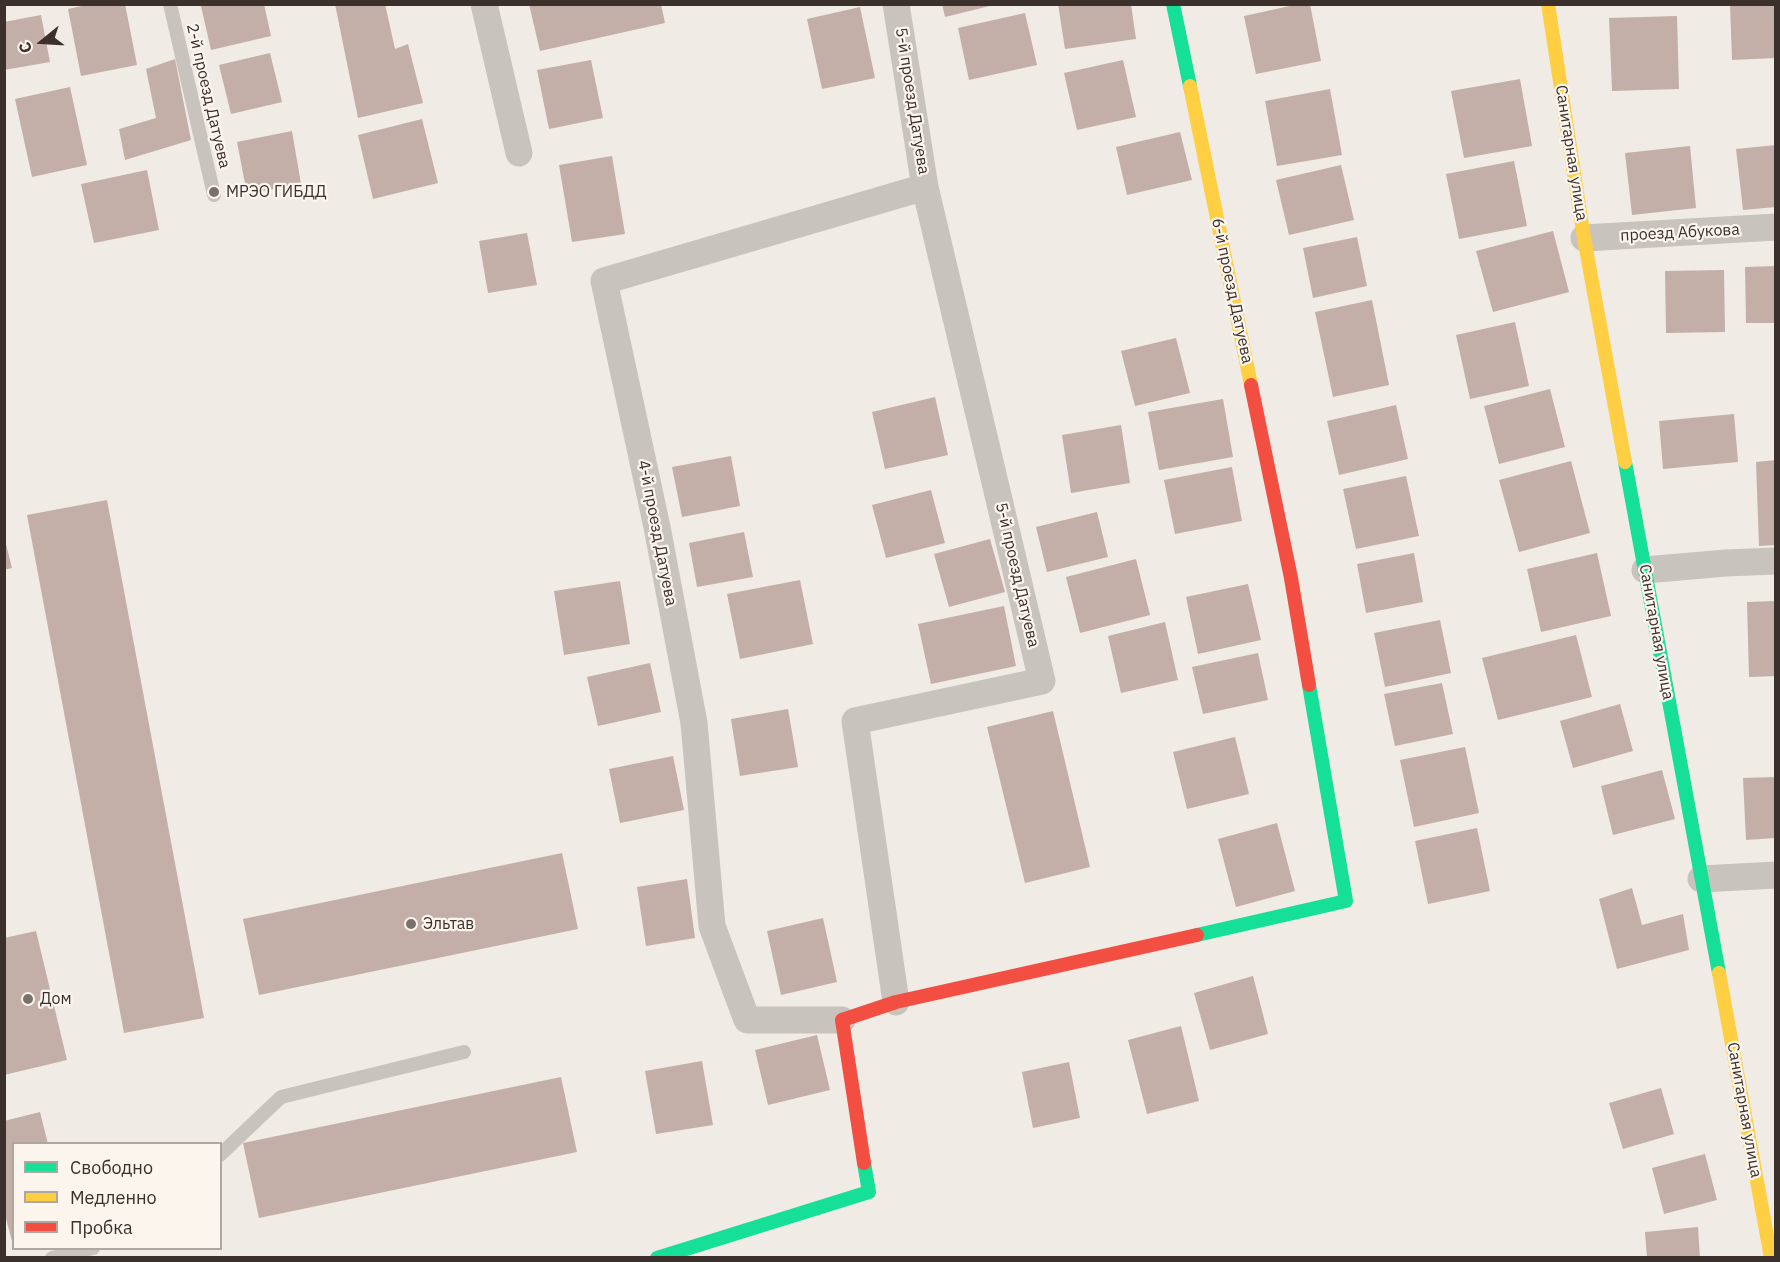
<!DOCTYPE html>
<meta charset="utf-8">
<style>
body{margin:0}
#map{position:relative;width:1780px;height:1262px;overflow:hidden;background:#f0ebe5;font-family:"IBM Plex Sans",sans-serif}
canvas{display:block}
.frame{position:absolute;inset:0;border:6px solid #3b302b;pointer-events:none}
.legend{position:absolute;left:12px;top:1142px;width:210px;height:108px;box-sizing:border-box;background:#fbf5ee;border:2px solid #aea6a0;margin:0;padding:8px 10px;list-style:none;font-size:18px;color:#3b302b}
.legend li{display:flex;align-items:center;gap:12px;height:30px}
.legend b{width:30px;border:2px solid #aea6a0}
.north{position:absolute;left:12px;top:12px;width:60px;height:60px;-webkit-text-stroke:4px #fbf5ee;paint-order:stroke;rotate:252deg;font-size:16px;font-weight:700;line-height:24px;text-align:center;color:#3b302b}
.north::after{content:'';display:block;margin:auto;width:21px;height:27px;background:#3b302b;clip-path:polygon(50% 0,100% 100%,50% 72%,0 100%)}
</style>
<div id="map">
<canvas width="1780" height="1262"></canvas>
<div class="frame"></div>
<ul class="legend">
<li><b style="height:8px;background:#16e098"></b>Свободно</li>
<li><b style="height:8px;background:#ffcf43"></b>Медленно</li>
<li><b style="height:8px;background:#f24e42"></b>Пробка</li>
</ul>
<div class="north">С</div>
</div>
<script>
const ctx = document.querySelector('canvas').getContext('2d');
ctx.lineJoin = 'round';
function fillPath(path, color) {
  ctx.fillStyle = color;
  ctx.fill(path, 'evenodd');
}
function poly(rows) {
  const path = new Path2D();
  for (const r of rows) {
    path.moveTo(r[0], r[1]);
    for (let i = 2; i < r.length; i += 2) path.lineTo(r[i], r[i + 1]);
  }
  return path;
}
function stroke(path, color, width, dash) {
  ctx.strokeStyle = color;
  ctx.lineWidth = width;
  ctx.lineCap = dash ? 'butt' : 'round';
  ctx.setLineDash(dash || []);
  ctx.stroke(path);
}
function drawText(font, color, halo, rows, align = 'center') {
  ctx.font = font + ' "IBM Plex Sans",sans-serif';
  ctx.lineWidth = 4.5;
  ctx.setLineDash([]);
  ctx.textBaseline = 'middle';
  ctx.strokeStyle = halo;
  ctx.fillStyle = color;
  for (const [text, x, y, turn = 0] of rows) {
    ctx.save();
    ctx.translate(x, y);
    ctx.rotate((+turn || 0) * Math.PI / 180);
    ctx.textAlign = isNaN(turn) ? turn : align;
    if (halo) ctx.strokeText(text, 0, 0);
    ctx.fillText(text, 0, 0);
    ctx.restore();
  }
}
fillPath(poly([
 [91,4,125,4,137,65,81,76,68,9],
 [207,4,264,4,271,36,211,50,201,6],
 [335,4,385,4,395,49,408,44,423,103,358,118],
 [529,4,661,4,665,23,540,51],
 [942,4,994,4,994,5,945,17],
 [1058,4,1131,4,1136,39,1065,49],
 [1299,4,1310,4,1321,61,1256,74,1244,16],
 [1730,4,1776,4,1776,58,1732,60],
 [860,7,875,78,822,89,807,19],
 [1025,13,1037,65,969,80,958,28],
 [41,15,50,62,4,70,4,22],
 [1677,16,1679,89,1612,91,1609,18],
 [270,53,282,102,231,114,219,65],
 [175,59,191,140,125,160,119,129,156,118,146,69],
 [591,60,603,118,549,129,537,70],
 [1123,60,1136,117,1077,130,1064,73],
 [1520,79,1532,146,1464,158,1451,91],
 [70,87,87,165,32,177,15,99],
 [1330,89,1342,155,1277,166,1265,101],
 [422,119,438,183,373,199,358,135],
 [292,131,301,184,247,194,237,142],
 [1180,132,1192,180,1127,195,1116,147],
 [1776,145,1776,207,1743,210,1736,149],
 [1690,146,1696,208,1632,215,1625,153],
 [612,156,625,234,572,242,559,165],
 [1514,161,1527,226,1459,239,1446,174],
 [1341,165,1354,220,1289,235,1276,180],
 [147,170,159,230,94,243,81,184],
 [1553,231,1569,292,1493,312,1476,251],
 [527,233,537,285,488,293,479,241],
 [1357,237,1367,286,1313,298,1303,248],
 [1776,266,1776,323,1746,323,1745,267],
 [1724,270,1725,332,1666,333,1665,271],
 [1372,300,1389,385,1333,397,1315,312],
 [1515,322,1529,386,1470,399,1456,335],
 [1176,338,1190,393,1135,406,1121,351],
 [1550,389,1565,447,1499,464,1484,406],
 [935,397,948,455,885,469,872,412],
 [1223,399,1233,457,1159,470,1148,412],
 [1396,405,1408,459,1339,475,1327,421],
 [1734,414,1738,462,1663,469,1659,421],
 [1121,425,1130,483,1071,493,1062,435],
 [731,456,740,506,682,517,672,467],
 [1776,460,1776,545,1759,546,1756,462],
 [1571,461,1590,533,1519,552,1499,480],
 [1232,467,1242,521,1175,534,1164,480],
 [1406,476,1419,536,1356,549,1343,489],
 [931,490,945,543,886,558,872,505],
 [107,500,204,1018,124,1033,27,515],
 [1097,512,1108,557,1047,572,1036,527],
 [744,532,753,577,697,587,689,543],
 [4,536,12,568,4,570],
 [990,539,1005,592,949,607,934,554],
 [1414,553,1423,602,1366,613,1357,564],
 [1597,553,1611,616,1541,632,1527,569],
 [1136,559,1150,615,1080,633,1066,577],
 [800,580,813,644,740,659,727,594],
 [620,581,630,644,564,655,554,591],
 [1248,584,1261,640,1198,654,1186,597],
 [1776,601,1776,676,1749,677,1747,602],
 [1004,606,1016,666,931,684,918,624],
 [1440,620,1451,673,1385,687,1374,633],
 [1165,622,1178,680,1121,693,1108,636],
 [1576,635,1592,697,1498,720,1482,658],
 [1258,653,1268,700,1203,714,1192,667],
 [650,663,661,712,598,726,587,677],
 [1442,683,1453,734,1395,746,1384,694],
 [1620,704,1633,751,1573,768,1560,721],
 [788,709,798,767,740,776,731,719],
 [1053,711,1090,867,1025,883,987,727],
 [1235,737,1249,794,1187,809,1173,752],
 [1465,747,1479,813,1414,827,1400,760],
 [673,756,684,810,620,823,609,769],
 [1662,770,1675,819,1613,835,1601,786],
 [1776,777,1776,838,1746,840,1743,778],
 [1277,823,1295,891,1236,907,1218,839],
 [1477,828,1490,891,1428,904,1415,841],
 [562,853,578,929,259,995,243,919],
 [687,879,695,938,646,946,637,887],
 [1632,888,1642,925,1683,914,1689,950,1617,969,1599,899],
 [823,918,837,982,781,995,767,931],
 [36,931,67,1060,4,1075,4,938],
 [1253,976,1268,1034,1210,1050,1194,993],
 [1181,1026,1199,1101,1147,1114,1128,1040],
 [817,1035,830,1090,768,1105,755,1050],
 [702,1061,713,1125,656,1134,645,1071],
 [1069,1062,1080,1118,1033,1128,1022,1072],
 [561,1077,577,1152,259,1218,243,1143],
 [1661,1088,1674,1134,1623,1149,1609,1103],
 [40,1112,48,1144,14,1144,13,1245,4,1211,4,1121],
 [1705,1154,1717,1200,1664,1214,1652,1168],
 [1698,1227,1700,1258,1647,1258,1645,1232]
]), '#c3afa7');
stroke(poly([
 [170,4,214,195],
 [220,1155,281,1097,464,1052],
 [52,1258,93,1248]
]), '#c9c3be', 14);
stroke(poly([
 [484,4,519,153],
 [1584,238,1776,227],
 [1645,570,1726,563,1776,561],
 [1701,879,1776,875],
 [896,1002,855,721,1042,681,925,187,896,4],
 [842,1020,747,1020,712,926,694,723,657,527,604,281,925,187]
]), '#c9c3be', 27);
stroke(poly([
 [1173,4,1190,86],
 [1625,462,1719,973],
 [1197,935,1346,901,1309,685],
 [657,1258,869,1192,864,1163]
]), '#16e098', 14);
stroke(poly([
 [1548,4,1584,238,1625,462],
 [1190,86,1251,385],
 [1719,973,1771,1258]
]), '#ffcf43', 14);
stroke(poly([
 [1251,385,1291,578,1309,685],
 [864,1163,842,1020,896,1002,1197,935]
]), '#f24e42', 14);
for (const [x, y, r, color] of [
 [214,192,6,"#7a716c"],
 [411,924,6,"#7a716c"],
 [28,999,6,"#7a716c"]
]) {
  const dot = new Path2D();
  dot.arc(x, y, r, 0, 2 * Math.PI);
  ctx.fillStyle = color;
  ctx.fill(dot);
  stroke(dot, '#fbf5ee', 2);
}
drawText('16px', '#3b302b', '#fbf5ee', [
 ["2-й проезд Датуева",208,96,77],
 ["5-й проезд Датуева",912,101,81],
 ["Санитарная улица",1571,153,81],
 ["проезд Абукова",1680,233,-3],
 ["6-й проезд Датуева",1232,291,78],
 ["4-й проезд Датуева",657,533,79],
 ["5-й проезд Датуева",1017,575,77],
 ["Санитарная улица",1656,632,80],
 ["Санитарная улица",1744,1110,80]
]);
drawText('16px', '#3b302b', '#fbf5ee', [
 ["МРЭО ГИБДД",226,192],
 ["Эльтав",423,924],
 ["Дом",40,999]
], 'left');
</script>
